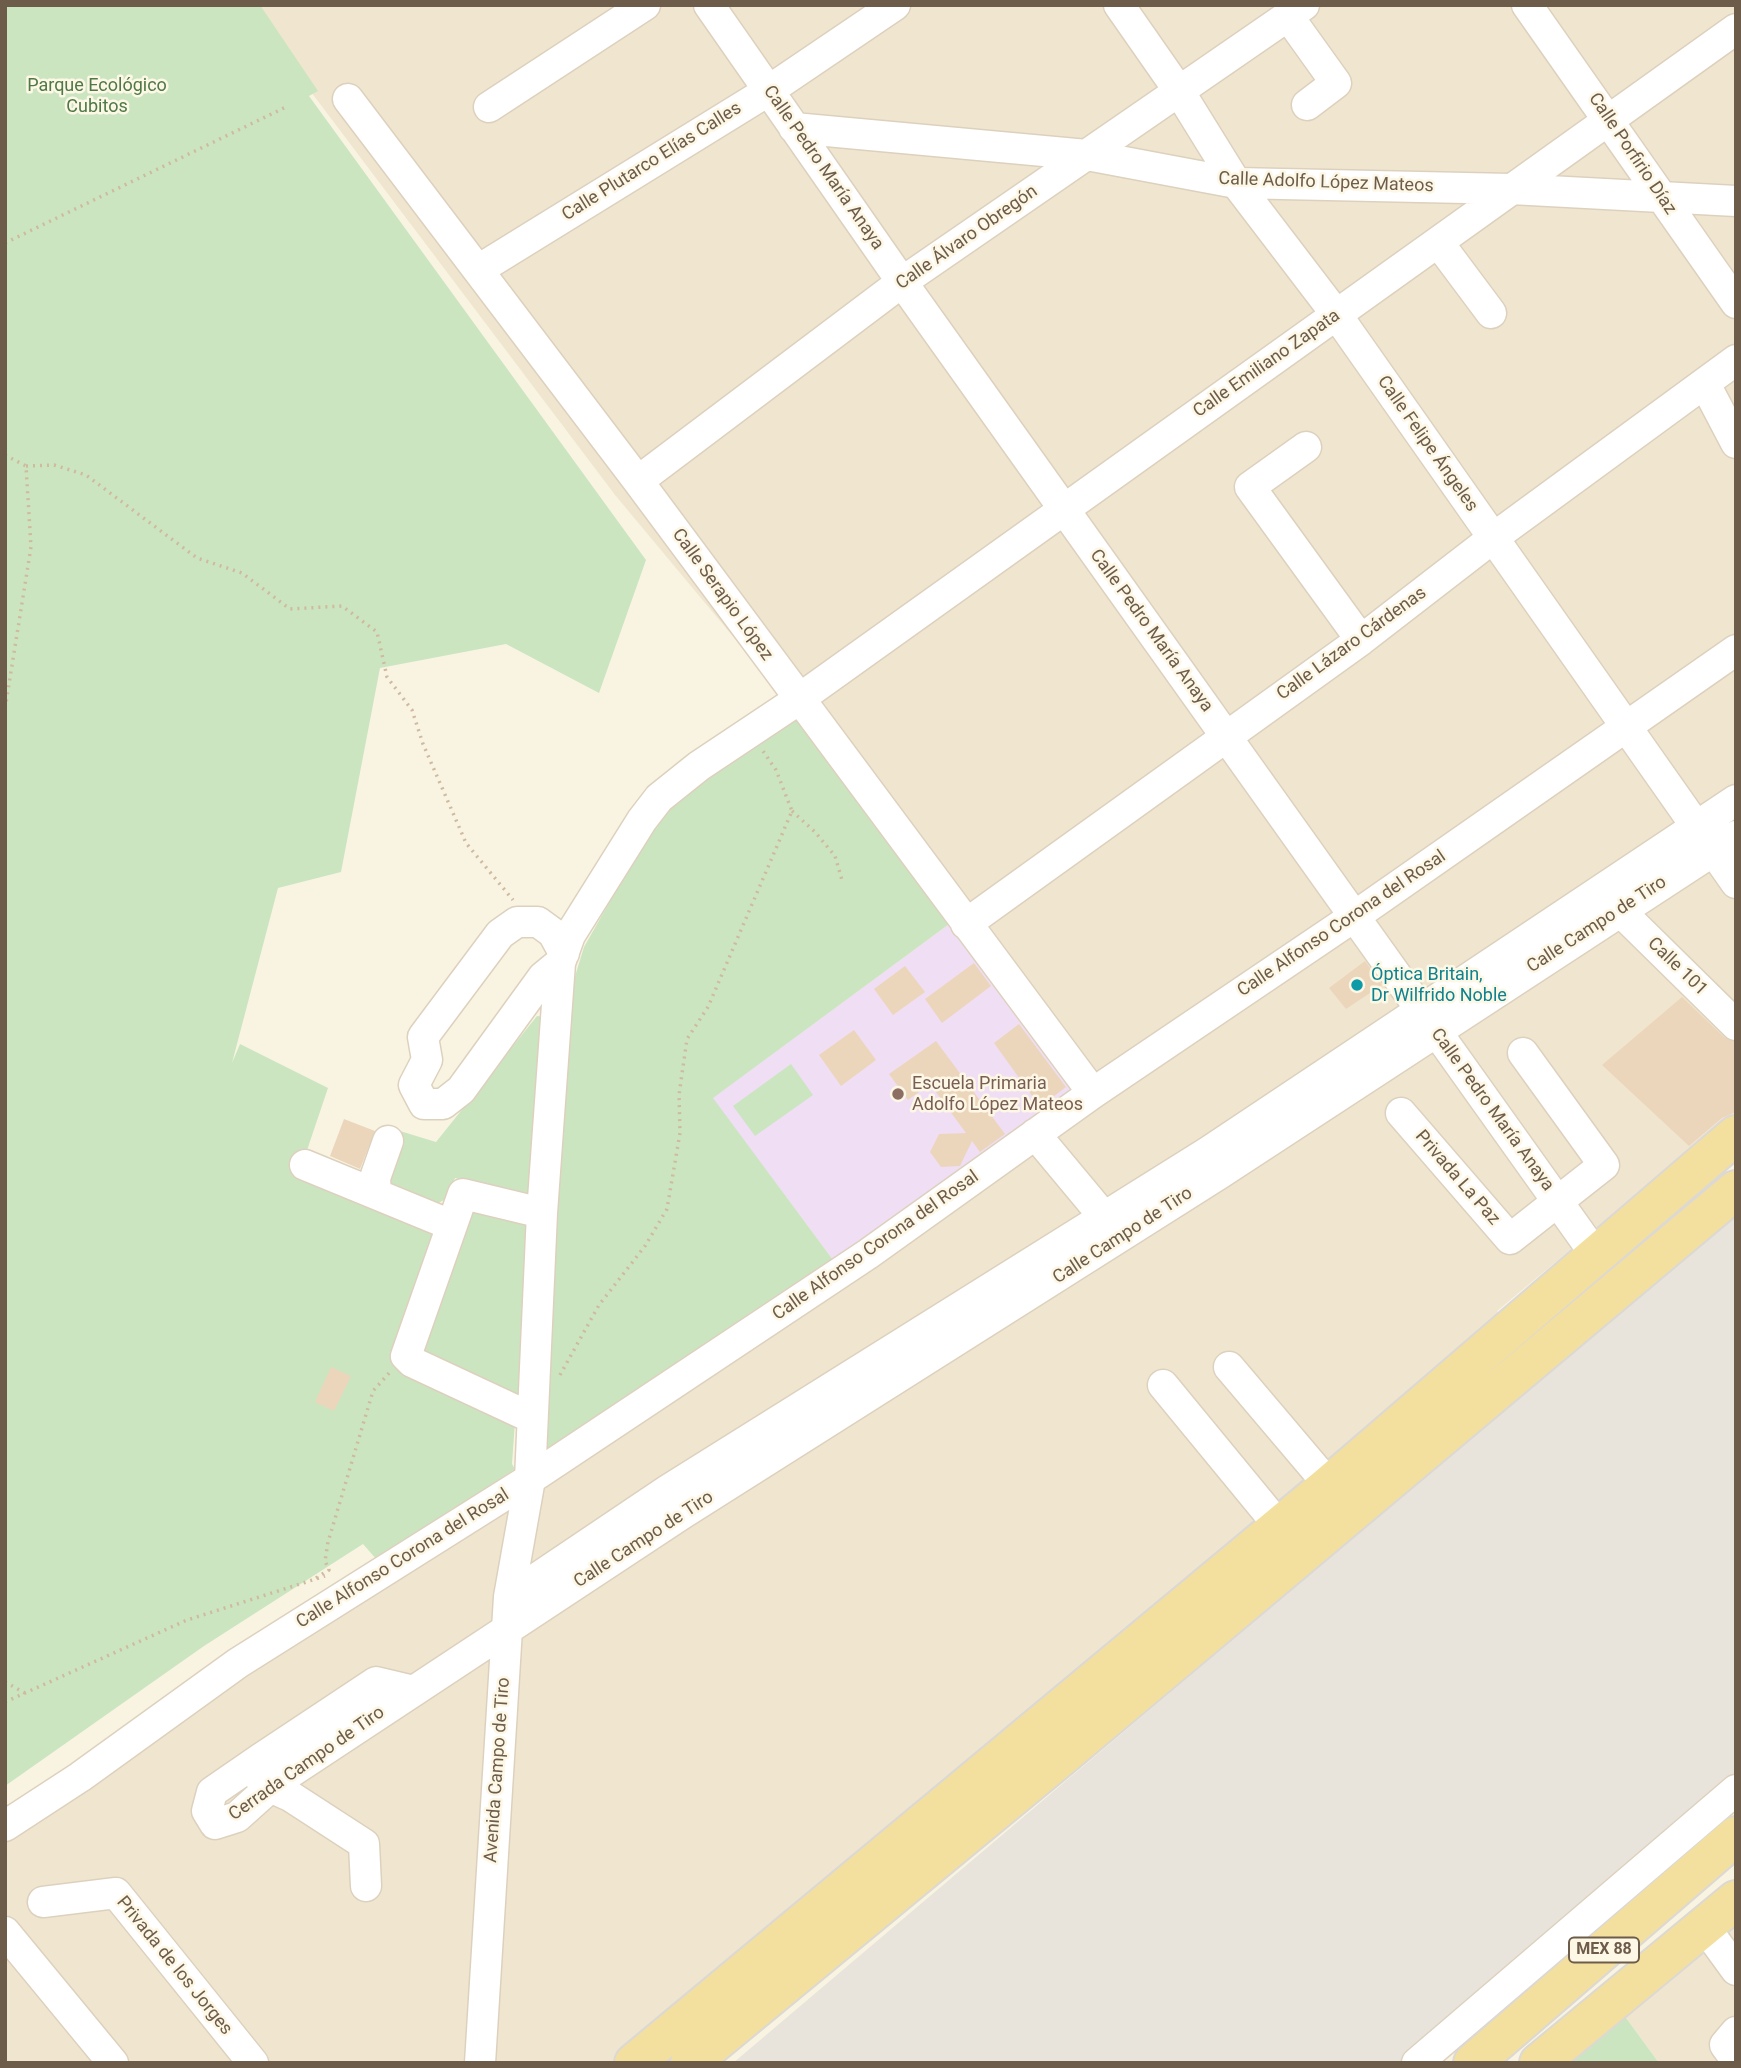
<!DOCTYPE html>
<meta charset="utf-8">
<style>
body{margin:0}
#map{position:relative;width:1741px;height:2068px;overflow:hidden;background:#f9f4e1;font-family:Roboto,sans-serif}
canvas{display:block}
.frame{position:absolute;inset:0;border:7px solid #6e5c4a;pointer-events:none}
</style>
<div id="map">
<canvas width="1741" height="2068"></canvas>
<div class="frame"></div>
</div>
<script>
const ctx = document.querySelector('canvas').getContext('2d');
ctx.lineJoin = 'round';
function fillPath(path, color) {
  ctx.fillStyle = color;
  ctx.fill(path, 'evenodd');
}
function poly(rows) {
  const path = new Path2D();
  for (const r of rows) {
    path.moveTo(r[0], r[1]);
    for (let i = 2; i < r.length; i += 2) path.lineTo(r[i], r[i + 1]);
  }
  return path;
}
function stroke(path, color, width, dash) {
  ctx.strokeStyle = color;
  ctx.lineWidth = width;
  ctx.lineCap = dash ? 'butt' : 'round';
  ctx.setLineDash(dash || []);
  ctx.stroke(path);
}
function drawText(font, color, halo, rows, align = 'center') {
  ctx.font = font + ' Roboto,sans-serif';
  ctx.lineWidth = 5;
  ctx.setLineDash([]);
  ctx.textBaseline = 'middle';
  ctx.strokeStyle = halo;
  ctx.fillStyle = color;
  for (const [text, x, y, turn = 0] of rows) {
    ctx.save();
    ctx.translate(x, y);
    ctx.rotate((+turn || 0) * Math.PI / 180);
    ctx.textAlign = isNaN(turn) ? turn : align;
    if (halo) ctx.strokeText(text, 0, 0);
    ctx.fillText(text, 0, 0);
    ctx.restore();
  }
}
fillPath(poly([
 [253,5,1736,5,1736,1157,1691,1149,1497,1311,1522,1341,664,2063,5,2063,5,1815,1092,1089,956,904,615,495,311,92],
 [1736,1915,1736,2063,1659,2063,1621,2011]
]), '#f0e6d0');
fillPath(poly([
 [1736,1213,1736,1775,1400,2063,733,2063]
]), '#e8e4dc');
fillPath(poly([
 [956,919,1084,1089,836,1264,712,1098]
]), '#f0def5');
fillPath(poly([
 [5,5,260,5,318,91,309,96,646,560,599,693,506,644,380,668,341,872,278,888,232,1063,240,1044,328,1088,299,1174,441,1234,400,1344,515,1422,512,1464,515,1469,377,1560,363,1544,204,1646,5,1786],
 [790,715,802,717,956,919,713,1098,836,1264,537,1466,564,1012,584,947,662,809],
 [537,1016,547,1017,534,1197,455,1178,447,1198,437,1204,383,1182,400,1131,436,1142],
 [791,1064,813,1095,755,1136,733,1106],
 [466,1208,531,1226,522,1404,421,1359],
 [1621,2011,1659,2063,1562,2063]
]), '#cbe5c1');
fillPath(poly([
 [1365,961,1382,985,1346,1009,1329,988],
 [974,963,991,986,942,1023,925,999],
 [905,966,925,992,893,1015,874,989],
 [1682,997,1724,1037,1736,1042,1736,1112,1722,1118,1689,1146,1602,1065],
 [1019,1024,1066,1087,1040,1107,994,1043],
 [854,1030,876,1060,841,1086,819,1055],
 [936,1041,1005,1134,980,1152,972,1141,960,1166,941,1167,930,1152,939,1134,966,1133,930,1084,908,1100,889,1074],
 [344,1119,375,1131,360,1169,330,1156],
 [331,1367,351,1376,334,1411,315,1402]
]), '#ecd6bb');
const minor = poly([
 [709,5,902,282,1595,1254],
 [1119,5,1179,91,1236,183,1336,314,1736,883],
 [1527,5,1736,303],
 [1288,16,1336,83,1307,105],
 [348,99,638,481,1093,1093],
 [489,107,645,5],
 [794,128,1087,155,1236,183,1511,189,1736,201],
 [1438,242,1491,313],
 [478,270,768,91,895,5],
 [1705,384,1736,443],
 [1306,447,1250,487,1361,640],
 [638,481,902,282,1304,5],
 [1619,910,1736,1025],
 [966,924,1361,640,1493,538,1736,360],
 [560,963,543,977,461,1090,443,1104,424,1104,414,1085,427,1060,423,1037,500,934,517,922,538,922,553,933,564,953],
 [1401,1113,1510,1239,1604,1165,1523,1053],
 [1035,1134,1105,1218],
 [305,1165,451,1225],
 [376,1194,375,1178,388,1141],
 [542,1213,560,963,570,935,642,820,659,798,699,766,792,704,1736,29],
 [1229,1367,1329,1485],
 [1163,1385,1279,1526],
 [509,1597,668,1490,1208,1152,1736,800],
 [414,1691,376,1682,260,1759,212,1792,207,1811,215,1824,237,1817,276,1782,682,1514,1219,1174,1736,836],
 [258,1776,270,1787,290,1796,364,1844,366,1886],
 [5,1826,80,1777,238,1663,530,1479,868,1254,1093,1093,1355,916,1736,650],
 [43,1902,116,1893,253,2063],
 [1704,1926,1736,1970],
 [5,1932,113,2063],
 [1736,2032,1725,2045,1736,2060],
 [480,2063,509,1597,530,1479,542,1213,463,1194,406,1356,412,1362,532,1418],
 [1417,2063,1736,1790]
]);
const major = poly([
 [634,2063,1329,1485,1736,1135],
 [690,2063,1056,1761,1736,1190],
 [1473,2063,1736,1836],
 [1539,2063,1736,1900]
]);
stroke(minor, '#ddd1be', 33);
stroke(major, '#dcd8d4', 42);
stroke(poly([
 [5,243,288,106],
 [5,455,26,466,31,547,5,709],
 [26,466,54,465,86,475,197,558,242,573,290,609,342,606,377,632,387,677,412,710,423,744,466,843,513,900],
 [792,811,815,832,835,856,842,880],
 [560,1375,599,1305,645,1246,667,1209,680,1133,679,1095,687,1039,708,1007,792,811,776,770,763,751],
 [316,1578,329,1570,325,1561,328,1542,373,1391,390,1372],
 [5,1682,25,1693],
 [5,1702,187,1620,325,1576]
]), '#d0ba9f', 3.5, [2, 5]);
stroke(minor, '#fff', 30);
stroke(major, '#f3e09f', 38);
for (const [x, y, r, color] of [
 [1357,985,7,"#0f9aa8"],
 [898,1094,7,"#8d6e63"]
]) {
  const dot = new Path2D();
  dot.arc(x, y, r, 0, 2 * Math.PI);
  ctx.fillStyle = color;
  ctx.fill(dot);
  stroke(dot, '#fdf7e6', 2.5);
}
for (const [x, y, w] of [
 [1604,1950,70]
]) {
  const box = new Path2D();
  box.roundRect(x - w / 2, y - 12.5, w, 25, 5);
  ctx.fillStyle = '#fdf7e6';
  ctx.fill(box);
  stroke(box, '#6e5c4a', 2);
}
drawText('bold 16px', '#6e5c4a', null, [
 ["MEX 88",1604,1950]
]);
drawText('18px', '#4e7947', '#fdf7e6', [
 ["Parque Ecológico",97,86],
 ["Cubitos",97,107]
]);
drawText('18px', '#6e5c4a', '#fdf7e6', [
 ["Calle Porfirio Díaz",1632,154,56],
 ["Calle Plutarco Elías Calles",652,162,-32],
 ["Calle Pedro María Anaya",823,168,55],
 ["Calle Adolfo López Mateos",1326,183,2],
 ["Calle Álvaro Obregón",967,238,-35],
 ["Calle Emiliano Zapata",1267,364,-35],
 ["Calle Felipe Ángeles",1427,444,55],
 ["Calle Serapio López",722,595,54],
 ["Calle Pedro María Anaya",1151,631,54],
 ["Calle Lázaro Cárdenas",1352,644,-36],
 ["Calle Alfonso Corona del Rosal",1342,924,-34],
 ["Calle Campo de Tiro",1597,925,-33],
 ["Calle 101",1677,967,44],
 ["Calle Pedro María Anaya",1492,1110,54],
 ["Privada La Paz",1457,1178,49],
 ["Calle Campo de Tiro",1123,1236,-33],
 ["Calle Alfonso Corona del Rosal",876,1246,-35],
 ["Calle Campo de Tiro",644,1540,-33],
 ["Calle Alfonso Corona del Rosal",403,1559,-32],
 ["Cerrada Campo de Tiro",307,1764,-35],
 ["Avenida Campo de Tiro",498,1770,-86],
 ["Privada de los Jorges",174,1966,51]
]);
drawText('18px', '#0d838f', '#fdf7e6', [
 ["Óptica Britain,",1371,975],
 ["Dr Wilfrido Noble",1371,996]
], 'left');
drawText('18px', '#785e54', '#fdf7e6', [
 ["Escuela Primaria",912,1084],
 ["Adolfo López Mateos",912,1105]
], 'left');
</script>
